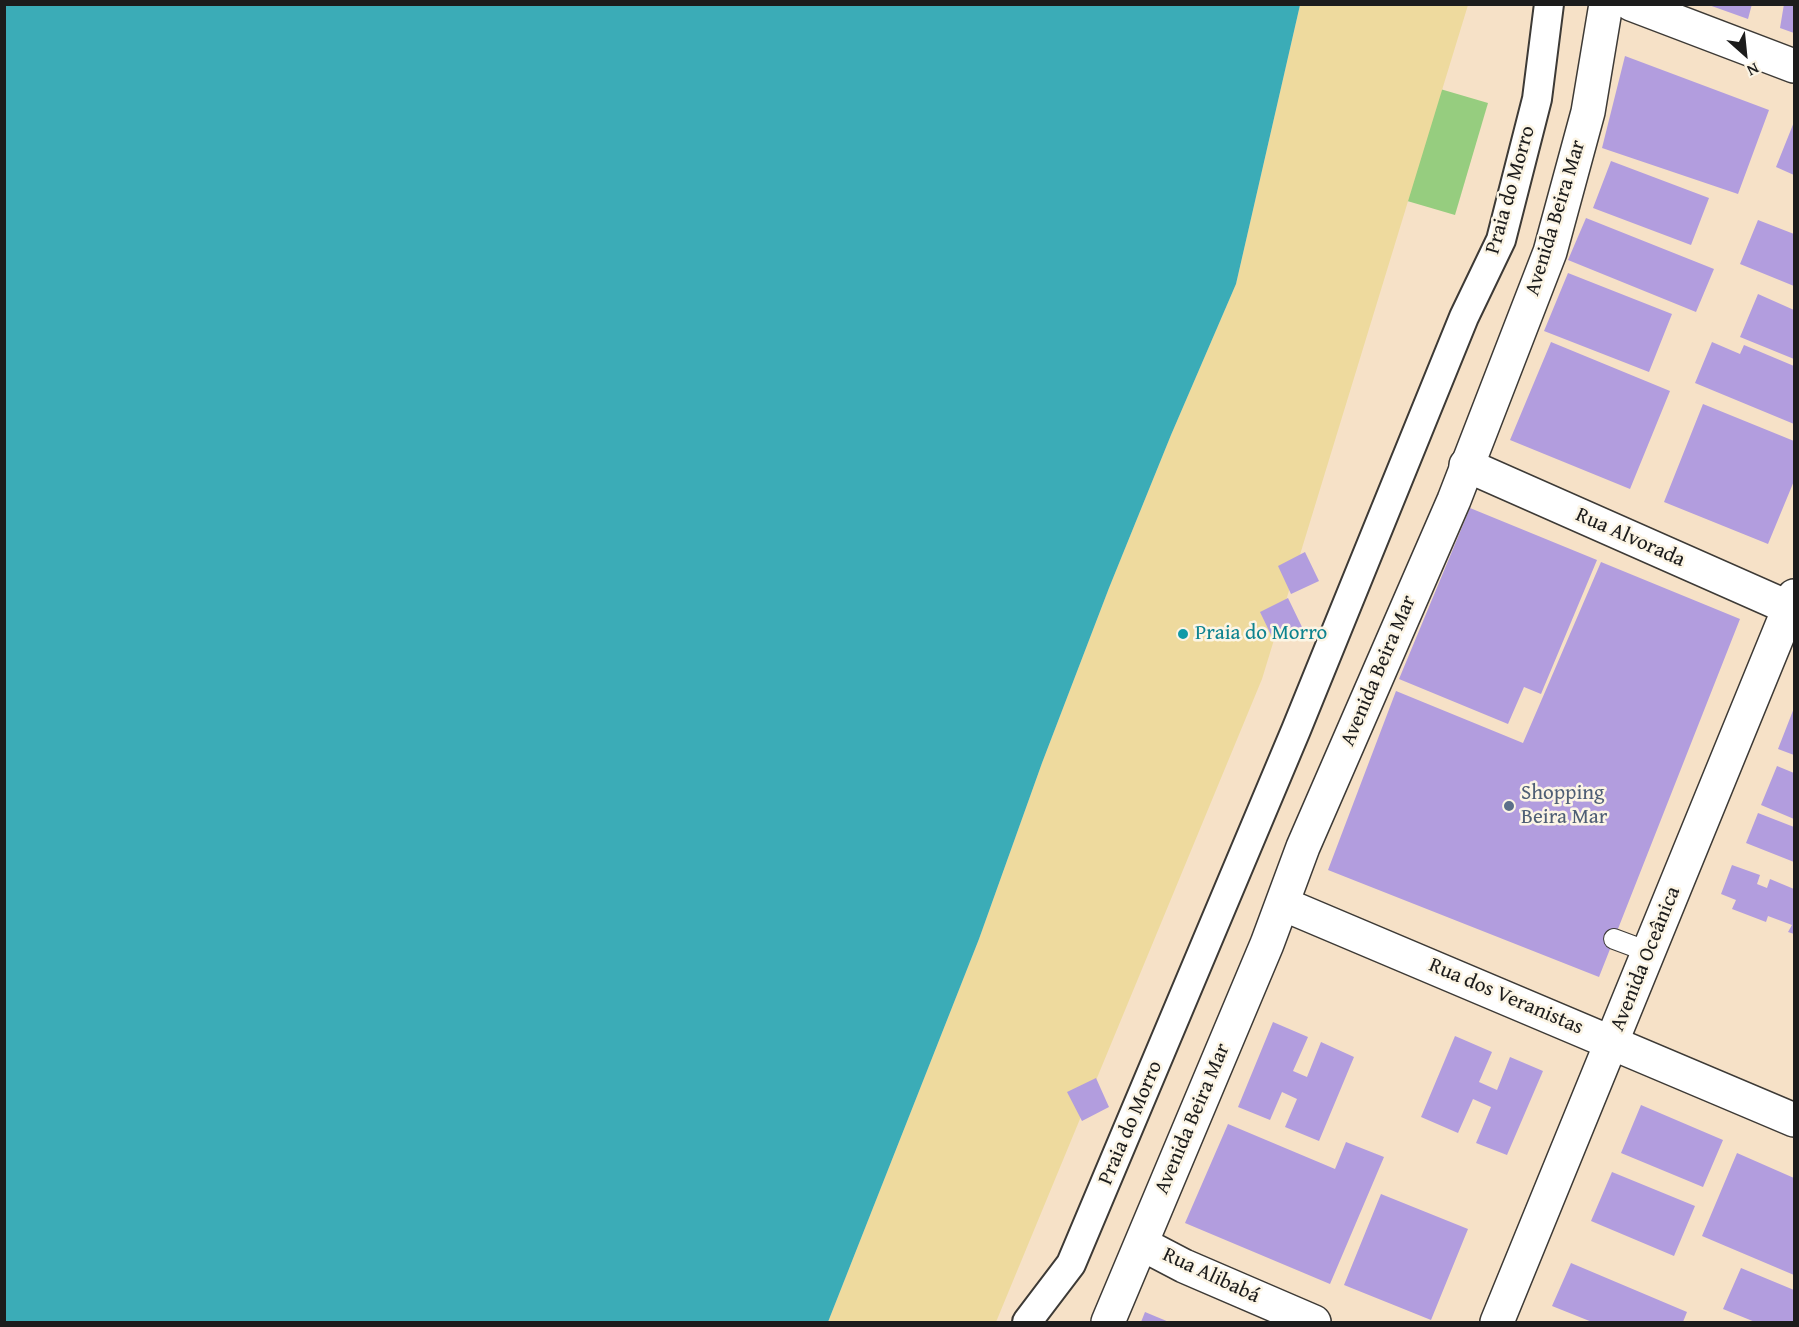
<!DOCTYPE html>
<meta charset="utf-8">
<style>
body{margin:0}
#map{position:relative;width:1799px;height:1327px;overflow:hidden;background:#f6e1c7;font-family:"Gentium Book Plus",serif}
canvas{display:block}
.frame{position:absolute;inset:0;border:6px solid #1c1c1c;pointer-events:none}
.north{position:absolute;left:1715px;top:24px;width:60px;height:60px;-webkit-text-stroke:4px #fcf5e5;paint-order:stroke;rotate:153deg;font-size:16px;font-weight:700;line-height:24px;text-align:center;color:#1c1c1c}
.north::after{content:'';display:block;margin:auto;width:21px;height:27px;background:#1c1c1c;clip-path:polygon(50% 0,100% 100%,50% 72%,0 100%)}
</style>
<div id="map">
<canvas width="1799" height="1327"></canvas>
<div class="frame"></div>
<div class="north">N</div>
</div>
<script>
const ctx = document.querySelector('canvas').getContext('2d');
ctx.lineJoin = 'round';
function fillPath(path, color) {
  ctx.fillStyle = color;
  ctx.fill(path, 'evenodd');
}
function poly(rows) {
  const path = new Path2D();
  for (const r of rows) {
    path.moveTo(r[0], r[1]);
    for (let i = 2; i < r.length; i += 2) path.lineTo(r[i], r[i + 1]);
  }
  return path;
}
function stroke(path, color, width, dash) {
  ctx.strokeStyle = color;
  ctx.lineWidth = width;
  ctx.lineCap = dash ? 'butt' : 'round';
  ctx.setLineDash(dash || []);
  ctx.stroke(path);
}
function drawText(font, color, halo, rows, align = 'center') {
  ctx.font = font + ' "Gentium Book Plus",serif';
  ctx.lineWidth = 5;
  ctx.setLineDash([]);
  ctx.textBaseline = 'middle';
  ctx.strokeStyle = halo;
  ctx.fillStyle = color;
  for (const [text, x, y, turn = 0] of rows) {
    ctx.save();
    ctx.translate(x, y);
    ctx.rotate((+turn || 0) * Math.PI / 180);
    ctx.textAlign = isNaN(turn) ? turn : align;
    if (halo) ctx.strokeText(text, 0, 0);
    ctx.fillText(text, 0, 0);
    ctx.restore();
  }
}
fillPath(poly([
 [1430,86,1488,103,1455,215,1397,198]
]), '#96cd7f');
fillPath(poly([
 [1300,5,1468,5,1262,679,996,1322,828,1322,979,939,1042,763,1109,588,1171,435,1236,284]
]), '#eeda9e');
fillPath(poly([
 [5,4,1300,5,1236,284,1171,435,1109,588,1042,763,979,939,828,1322,5,1322]
]), '#3bacb7');
fillPath(poly([
 [1706,4,1752,4,1748,19],
 [1784,4,1794,4,1794,33,1780,28],
 [1625,56,1769,110,1738,194,1602,148],
 [1794,122,1794,175,1776,167],
 [1611,161,1709,198,1691,245,1593,208],
 [1586,218,1714,269,1696,312,1568,260],
 [1758,220,1794,234,1794,286,1740,264],
 [1568,273,1672,314,1649,372,1544,331],
 [1758,294,1794,310,1794,359,1740,337],
 [1551,342,1670,391,1630,489,1510,440],
 [1712,342,1740,354,1744,345,1794,366,1794,424,1695,383],
 [1703,404,1794,441,1794,481,1768,544,1664,502],
 [1470,508,1597,560,1541,694,1524,687,1508,724,1399,679],
 [1305,552,1319,581,1291,594,1278,566],
 [1601,562,1740,619,1599,977,1328,870,1396,691,1523,743],
 [1288,598,1302,627,1274,641,1260,612],
 [1794,708,1794,755,1778,749],
 [1777,766,1794,773,1794,819,1761,805],
 [1758,813,1794,827,1794,862,1746,843],
 [1732,865,1760,875,1757,884,1767,888,1770,879,1794,889,1794,934,1788,932,1792,925,1768,916,1766,922,1732,909,1736,900,1721,894],
 [1273,1022,1308,1037,1293,1071,1307,1077,1321,1042,1354,1057,1319,1141,1285,1127,1297,1099,1282,1092,1270,1120,1238,1107],
 [1455,1036,1492,1052,1479,1082,1497,1090,1510,1057,1543,1071,1507,1155,1476,1143,1491,1107,1473,1099,1458,1133,1421,1117],
 [1096,1078,1109,1107,1082,1121,1067,1092],
 [1641,1105,1723,1140,1703,1187,1621,1153],
 [1228,1124,1335,1169,1346,1142,1384,1157,1330,1284,1185,1223],
 [1737,1153,1794,1178,1794,1275,1702,1236],
 [1612,1172,1695,1206,1674,1256,1591,1221],
 [1381,1194,1468,1229,1431,1320,1344,1285],
 [1571,1263,1687,1312,1683,1322,1592,1322,1552,1306],
 [1741,1268,1794,1290,1794,1322,1755,1322,1723,1309],
 [1145,1312,1169,1322,1141,1322]
]), '#b29dde');
const service = poly([
 [1614,939,1649,952]
]);
const pedestrian = poly([
 [1027,1322,1071,1264,1296,730,1464,317,1501,240,1537,99,1549,4]
]);
const minor = poly([
 [1466,465,1794,610],
 [1283,904,1794,1120],
 [1142,1244,1184,1266,1314,1322]
]);
const tertiary = poly([
 [1631,4,1794,66],
 [1108,1322,1267,944,1303,847,1454,500,1550,252,1588,112,1606,4],
 [1497,1322,1794,596]
]);
stroke(service, '#3d3a36', 22);
stroke(pedestrian, '#3d3a36', 32);
stroke(minor, '#3d3a36', 36);
stroke(tertiary, '#3d3a36', 36);
stroke(service, '#fff', 20);
stroke(pedestrian, '#fff', 28);
stroke(minor, '#fff', 33);
stroke(tertiary, '#fff', 33);
for (const [x, y, r, color] of [
 [1183,634,6,"#0f9aa8"],
 [1509,806,6,"#5c6f8a"]
]) {
  const dot = new Path2D();
  dot.arc(x, y, r, 0, 2 * Math.PI);
  ctx.fillStyle = color;
  ctx.fill(dot);
  stroke(dot, '#fcf5e5', 2);
}
drawText('21px', '#1c1c1c', '#fcf5e5', [
 ["Praia do Morro",1511,190,-74],
 ["Avenida Beira Mar",1556,218,-73],
 ["Rua Alvorada",1630,538,24],
 ["Avenida Beira Mar",1379,671,-67],
 ["Avenida Oceânica",1646,959,-68],
 ["Rua dos Veranistas",1506,997,23],
 ["Avenida Beira Mar",1193,1119,-67],
 ["Praia do Morro",1131,1123,-67],
 ["Rua Alibabá",1211,1276,25]
]);
drawText('21px', '#0d838f', '#fcf5e5', [
 ["Praia do Morro",1195,634]
], 'left');
drawText('21px', '#4e5e75', '#fcf5e5', [
 ["Shopping",1521,794],
 ["Beira Mar",1521,818]
], 'left');
</script>
